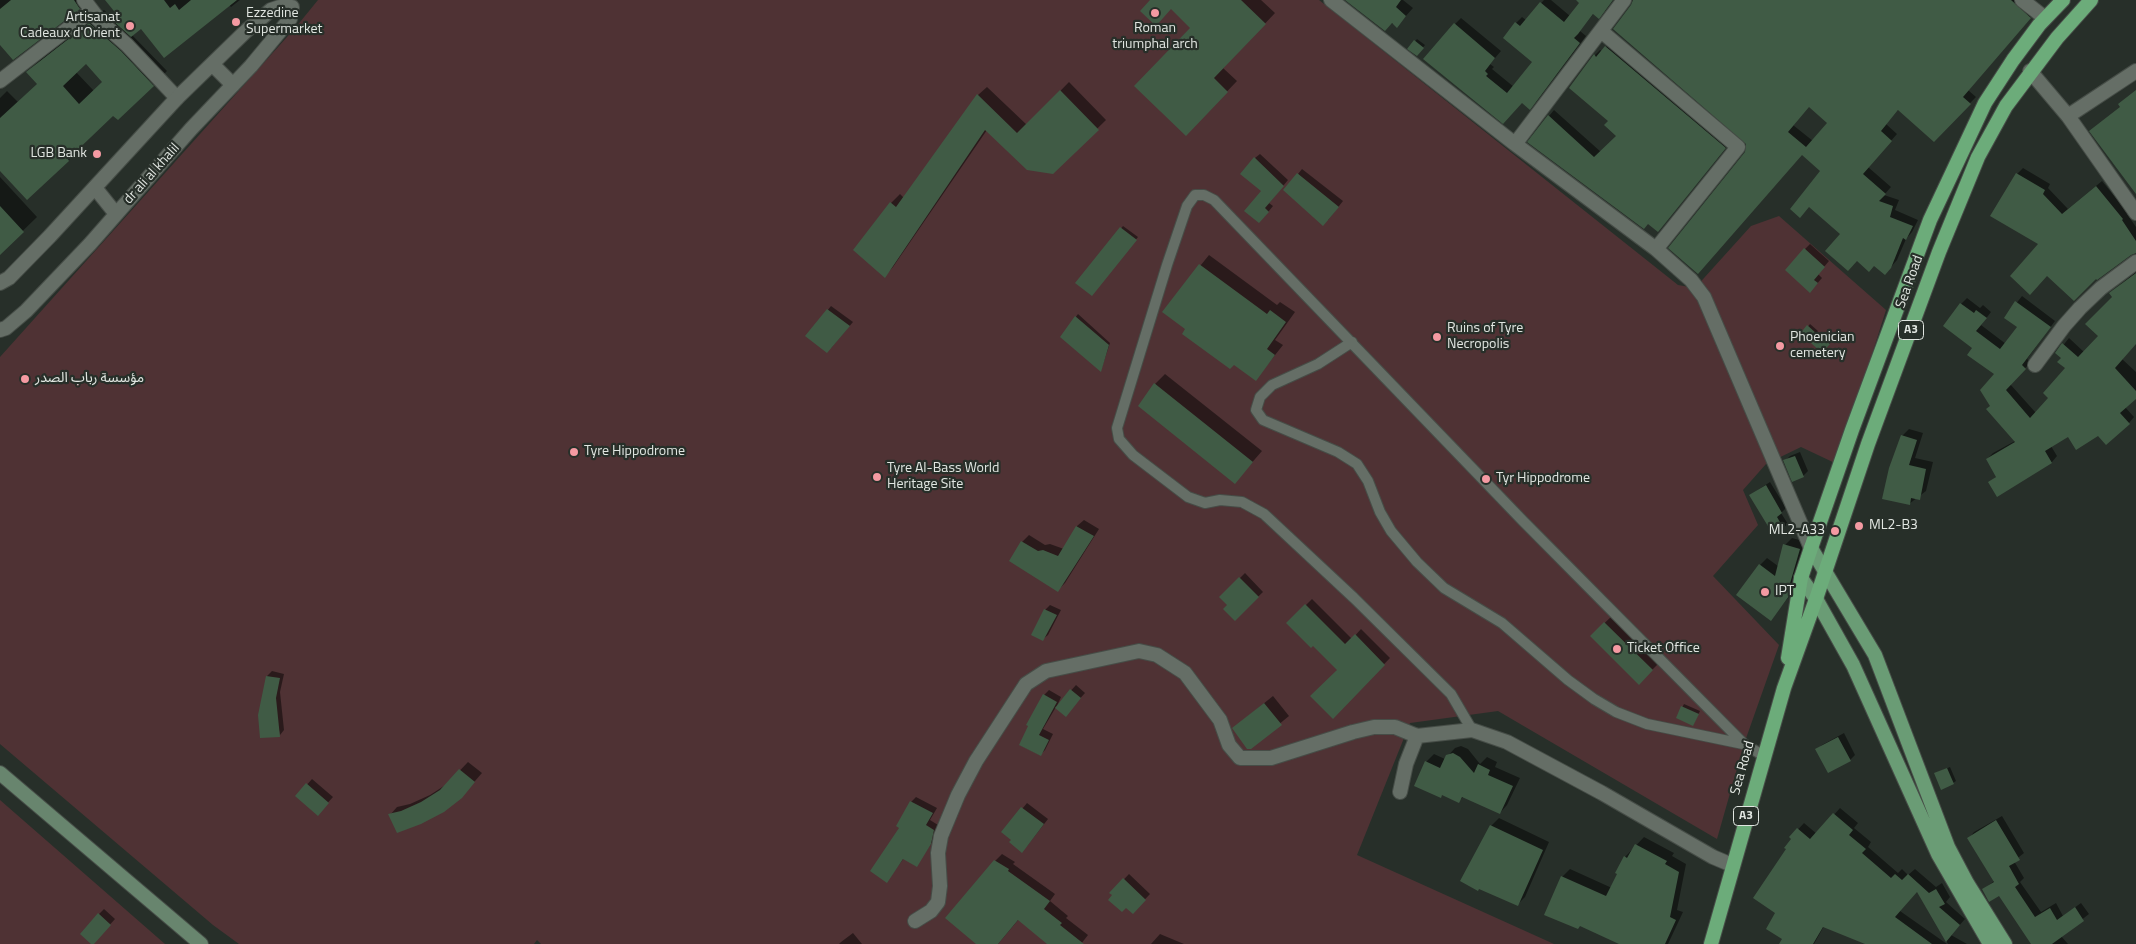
<!DOCTYPE html>
<meta charset="utf-8">
<style>
body{margin:0}
canvas{display:block;background:#272f29}
</style>
<canvas width="2136" height="944"></canvas>
<script>
const ctx = document.querySelector('canvas').getContext('2d');
ctx.lineJoin = 'round';
function fillPath(path, color) {
  ctx.fillStyle = color;
  ctx.fill(path, 'evenodd');
}
function poly(rows) {
  const path = new Path2D();
  for (const r of rows) {
    path.moveTo(r[0], r[1]);
    for (let i = 2; i < r.length; i += 2) path.lineTo(r[i], r[i + 1]);
  }
  return path;
}
function stroke(path, color, width, dash) {
  ctx.strokeStyle = color;
  ctx.lineWidth = width;
  ctx.lineCap = dash ? 'butt' : 'round';
  ctx.setLineDash(dash || []);
  ctx.stroke(path);
}
function drawText(font, color, halo, rows, align = 'center') {
  ctx.font = font + ' "Titillium Web","Noto Sans Arabic",sans-serif';
  ctx.lineWidth = 4.5;
  ctx.setLineDash([]);
  ctx.textBaseline = 'middle';
  ctx.strokeStyle = halo;
  ctx.fillStyle = color;
  for (const [text, x, y, turn = 0] of rows) {
    ctx.save();
    ctx.translate(x, y);
    ctx.rotate((+turn || 0) * Math.PI / 180);
    ctx.textAlign = isNaN(turn) ? turn : align;
    if (halo) ctx.strokeText(text, 0, 0);
    ctx.fillText(text, 0, 0);
    ctx.restore();
  }
}
fillPath(poly([
 [318,0,1319,0,1678,285,1695,288,1751,226,1779,216,1886,310,1837,464,1801,447,1766,464,1743,490,1758,525,1713,576,1779,645,1744,744,1717,839,1498,711,1410,723,1357,855,1554,944,541,944,537,940,534,944,239,944,213,925,0,744,0,357,296,27],
 [0,800,165,944,0,944]
]), '#4f3234');
fillPath(poly([
 [0,0,86,0,79,8,0,43],
 [107,0,240,0,231,7,229,5,141,27,132,35,167,71,153,85,113,114,81,144,82,146,69,160,27,198,0,169,0,98,7,91,18,102,39,83,28,72,42,58,104,10,115,20,119,16],
 [86,62,104,81,94,91,76,72],
 [1152,0,1261,0,1275,13,1223,68,1237,81,1195,125,1192,27,1172,8],
 [1347,0,1403,0,1413,8,1397,26],
 [1544,0,1551,0,1570,16,1584,0,1613,0,1605,11,1594,13,1580,31,1586,36,1536,102,1530,108,1522,102,1510,116,1455,24,1461,18,1501,51,1490,64,1494,67,1492,69,1514,87,1533,62,1516,23,1522,17,1526,20],
 [1633,0,2024,0,2036,11,1968,90,1976,97,1934,140,1899,109,1886,124,1897,134,1868,167,1891,187,1884,195,1899,200,1895,210,1918,220,1912,232,1906,239,1897,260,1891,267,1842,234,1822,171,1803,154,1746,153,1748,144,1632,5],
 [1809,106,1829,123,1813,141,1793,125],
 [1417,39,1425,45,1417,55,1409,48],
 [1612,41,1731,142,1658,231,1549,116,1554,110,1601,152,1618,136,1609,120,1595,55,1600,50,1602,51],
 [1069,82,1106,120,1053,172,987,130,893,267,885,276,854,250,891,203,900,194,904,198,978,95,987,87,1027,125],
 [1260,154,1288,180,1269,203,1273,206,1264,217,1262,191,1255,158],
 [2023,168,2050,184,2048,188,2068,209,2102,181,2128,213,2127,214,2136,227,2136,251,2040,244,2017,174],
 [1302,169,1343,201,1328,220,1298,174],
 [0,177,37,217,0,253],
 [1123,226,1138,237,1094,292,1077,283],
 [1810,244,1829,261,1818,274,1822,278,1815,286,1805,249],
 [1209,255,1277,305,1280,302,1295,312,1275,340,1283,345,1256,379,1163,312],
 [2136,272,2136,343,2121,358,2136,372,2136,398,2125,407,2134,417,2129,423,2099,435,2068,435,2051,446,2057,456,2052,462,1997,495,1990,482,1997,476,1987,459,1993,453,2015,441,1991,406,1996,374,1974,348,1961,304,1967,298,1980,308,1983,305,1991,312,1981,325,2006,344,2018,327,2005,318,2022,296,2055,321,2027,359,2031,362,2010,384,2036,413,2050,397,2066,368,2062,358,2057,353,2069,338,2084,352,2099,336,2114,297,2110,293],
 [831,306,853,322,831,348,807,336],
 [1078,314,1110,343,1101,370,1061,337],
 [1810,324,1818,331,1809,342,1801,335],
 [1822,333,1832,341,1822,352,1813,343],
 [1165,374,1262,451,1235,482,1155,384],
 [1909,429,1923,433,1915,458,1933,462,1926,491,1909,504,1902,436],
 [1800,452,1808,471,1803,476,1785,461,1790,456],
 [1770,482,1786,508,1781,513,1788,524,1774,534,1750,495],
 [1084,520,1099,529,1065,583,1058,590,1022,542,1029,535,1045,545,1050,544,1064,549,1077,526],
 [1792,538,1807,542,1796,588,1771,619,1760,565,1767,558,1778,566,1785,545],
 [1245,573,1263,592,1235,619,1229,605,1221,597],
 [1312,599,1352,639,1361,629,1390,658,1333,717,1339,670,1313,644,1288,623],
 [1050,605,1061,610,1048,635,1043,639,1045,610],
 [1613,615,1660,662,1639,683,1591,636],
 [272,671,284,674,280,692,284,730,280,735,267,676],
 [1076,685,1085,693,1065,715,1056,707,1043,729,1053,734,1045,750,1040,755,1020,745,1044,695,1049,690,1061,697,1057,706],
 [1273,696,1289,716,1250,748,1242,721],
 [1684,704,1700,711,1693,725,1677,717],
 [1844,733,1855,755,1850,760,1817,750,1822,745],
 [1461,746,1468,749,1480,764,1487,757,1497,762,1495,767,1520,778,1507,805,1500,813,1464,796,1459,801,1426,762,1434,754,1445,759,1455,748],
 [468,762,482,773,461,797,390,815,397,807,410,804,430,795,447,784],
 [1950,767,1956,781,1953,783,1938,772],
 [312,779,333,797,322,809,297,796],
 [916,797,937,808,930,820,938,825,935,838,916,866,904,858,887,881,901,828,898,826,911,802],
 [1027,803,1048,819,1027,846,1003,832],
 [1840,808,1858,823,1854,828,1871,842,1868,847,1898,873,1902,869,1908,875,1915,869,1936,887,1942,883,1950,897,1946,902,1965,919,1951,935,1967,944,1948,944,1917,891,1900,911,1947,944,1866,944,1824,926,1814,944,1780,944,1783,938,1776,913,1793,839,1791,837,1804,823,1817,834],
 [2002,816,2024,853,2014,861,2024,878,2020,882,2041,912,2056,903,2063,916,2081,903,2089,914,2061,936,2068,944,2033,944,1999,895,1984,889,1994,881,1969,838,1974,832],
 [1499,818,1549,842,1525,897,1517,905,1491,826],
 [1644,837,1674,853,1672,856,1686,864,1677,910,1683,912,1668,944,1622,944,1562,877,1570,869,1612,888,1625,857],
 [1002,854,1015,862,1013,864,1055,894,1050,901,1068,916,1066,918,1088,935,1081,944,1049,944,1019,919,998,944,978,944,995,861],
 [1129,874,1150,894,1133,912,1111,893],
 [104,909,115,919,97,939,99,914],
 [853,933,862,944,839,944,841,942],
 [1160,934,1184,944,1151,944]
]), '#0007');
fillPath(poly([
 [11,0,74,0,80,9,13,60,0,45,0,9],
 [105,0,164,0,170,8,175,4,179,10,191,0,237,0,164,58,141,29,131,37,113,21,118,16],
 [1150,0,1241,0,1266,24,1214,78,1228,92,1186,136,1134,86,1190,28,1171,9,1156,26,1140,11],
 [1345,0,1401,0,1396,7,1406,16,1397,28,1392,23,1385,31],
 [1576,0,1613,0,1599,19,1593,14,1578,34,1574,38,1580,43,1530,110,1522,103,1503,124,1423,59,1454,23,1495,58,1485,71,1488,74,1486,76,1507,93,1532,62,1503,38,1515,22,1520,26,1540,2,1564,22,1579,3],
 [1633,0,2011,0,2031,18,1963,97,1971,104,1934,142,1898,110,1881,131,1892,141,1863,174,1886,194,1879,201,1893,206,1890,217,1913,226,1906,240,1903,238,1891,268,1885,275,1874,266,1869,272,1857,261,1848,271,1825,251,1840,234,1809,207,1800,218,1790,209,1820,171,1802,155,1698,274,1668,248,1745,152,1746,144,1613,29,1631,5],
 [1809,107,1827,123,1806,147,1788,132],
 [89,23,121,51,154,86,118,120,113,116,68,159,69,161,27,200,0,171,0,118,37,84,26,72],
 [86,64,102,82,79,104,63,86],
 [1414,40,1424,48,1417,56,1407,49],
 [1605,46,1726,148,1658,232,1648,224,1644,229,1527,142,1548,115,1594,157,1616,136,1604,125,1608,121,1569,88,1594,54,1596,57],
 [1060,90,1099,130,1053,174,1027,170,985,130,885,278,853,250,890,202,896,207,977,94,1017,133],
 [2136,90,2136,194,2089,131,2120,107,2118,104],
 [1254,157,1284,186,1265,208,1269,212,1259,223,1244,211,1261,191,1240,174],
 [1297,173,1339,207,1323,226,1283,190],
 [2016,173,2045,190,2043,194,2062,214,2096,186,2123,219,2122,220,2136,241,2136,253,2131,255,2097,280,2096,279,2074,301,2047,276,2030,295,2010,276,2038,244,1990,216],
 [0,206,24,232,0,255],
 [1120,227,1137,240,1092,296,1075,283],
 [1804,248,1825,267,1814,280,1818,283,1810,293,1785,270],
 [1199,264,1267,314,1270,310,1286,322,1267,349,1275,355,1256,381,1234,365,1230,369,1182,334,1185,329,1162,312],
 [2136,273,2136,344,2115,368,2136,391,2136,399,2120,413,2130,424,2106,445,2098,436,2076,450,2068,437,2045,451,2052,463,1997,497,1988,482,1996,477,1986,459,2015,442,1986,409,1990,406,1980,390,1994,374,1967,355,1972,348,1943,326,1960,303,1974,313,1976,310,1987,318,1976,331,2000,349,2017,327,2004,318,2015,301,2051,327,2022,365,2026,369,2006,390,2030,418,2048,398,2043,393,2065,368,2057,362,2061,358,2055,353,2062,343,2078,357,2098,336,2085,324,2112,297,2109,293],
 [827,309,850,326,827,353,805,336],
 [1075,316,1109,345,1101,372,1060,337],
 [1807,325,1817,334,1809,343,1799,335],
 [1819,334,1830,344,1822,353,1811,343],
 [1154,383,1253,462,1235,484,1138,406],
 [1901,435,1917,440,1909,465,1926,469,1920,500,1911,498,1910,505,1882,499,1889,468],
 [1795,456,1804,477,1792,482,1783,460],
 [1766,485,1782,513,1777,517,1784,529,1774,536,1749,495],
 [1076,526,1094,536,1058,592,1009,561,1021,541,1038,551,1043,550,1058,556],
 [1783,544,1800,549,1789,587,1789,596,1771,621,1736,595,1759,564,1775,576],
 [1239,577,1259,597,1235,621,1223,609,1227,605,1219,597],
 [1305,604,1345,644,1355,634,1385,665,1333,719,1310,696,1337,670,1313,646,1311,648,1286,623],
 [1044,609,1057,615,1043,641,1031,635],
 [1604,622,1653,670,1639,685,1590,636],
 [266,676,280,678,276,698,280,737,260,738,258,715],
 [1070,689,1081,698,1066,717,1055,708],
 [1043,694,1057,702,1039,735,1049,740,1041,756,1019,745,1028,726,1026,725],
 [1264,703,1282,725,1251,749,1247,749,1232,728],
 [1681,706,1699,714,1693,726,1676,718],
 [1838,737,1851,761,1828,773,1815,749],
 [1453,753,1460,757,1474,773,1478,764,1490,770,1488,775,1513,786,1500,814,1462,797,1459,803,1442,795,1441,798,1414,786,1425,761,1440,768,1446,755],
 [1947,768,1954,784,1941,790,1934,773],
 [459,769,475,782,462,798,444,812,421,824,397,833,388,814,401,811,421,802,440,790],
 [306,783,329,803,318,816,295,796],
 [910,801,933,813,926,825,934,830,931,844,917,867,903,859,887,883,870,871,899,828,896,826],
 [1021,807,1044,824,1022,853,1009,842,1011,840,1001,832],
 [1833,813,1853,830,1849,835,1866,849,1862,853,1891,878,1895,874,1902,880,1908,874,1929,893,1936,889,1945,904,1939,907,1960,925,1946,942,1917,892,1895,917,1932,944,1865,944,1823,927,1813,944,1779,944,1782,939,1766,929,1775,913,1753,898,1786,849,1784,848,1791,839,1789,837,1797,828,1810,839],
 [1996,820,2020,860,2009,866,2019,884,2015,887,2035,917,2050,908,2057,920,2075,907,2084,921,2052,944,2031,944,1999,896,1989,902,1982,889,1994,882,1967,838],
 [1490,825,1543,850,1518,906,1479,889,1478,891,1460,881],
 [1635,844,1667,861,1665,864,1679,872,1670,917,1676,920,1665,944,1619,944,1580,926,1578,929,1544,915,1561,876,1606,896,1617,874,1615,873,1624,856,1627,858],
 [994,860,1009,869,1008,871,1050,901,1044,909,1062,923,1060,925,1084,944,1047,944,1018,920,998,944,976,944,945,918],
 [1123,878,1146,900,1133,914,1126,908,1122,912,1108,900,1112,895,1109,893],
 [98,913,111,925,94,944,91,944,80,934]
]), '#405b45');
const service = poly([
 [1352,342,1318,364,1272,385,1260,397,1256,410,1263,420,1338,452,1357,464,1368,481,1380,512,1391,531,1417,562,1444,588,1502,623,1568,680,1594,699,1616,712,1647,724,1743,744],
 [1472,730,1451,694,1354,598,1264,514,1242,502,1220,500,1205,503,1188,497,1133,455,1119,439,1117,428,1167,265,1187,206,1195,195,1204,195,1214,200,1523,521,1744,744,1764,756]
]);
const minor = poly([
 [84,0,97,17],
 [1331,0,1515,144,1656,249,1691,280,1704,297,1811,548],
 [2022,0,2045,18],
 [1601,31,1738,147,1656,249],
 [2030,71,2068,116,2136,213],
 [0,81,87,14,91,13,127,45,177,98],
 [2068,116,2136,71],
 [1515,144,1624,0],
 [2035,365,2064,326,2080,308,2101,288,2136,262],
 [1400,792,1406,764,1417,736],
 [915,921,931,911,938,902,940,886,938,853,941,836,958,795,976,761,1026,684,1046,671,1139,651,1157,655,1185,673,1220,720,1229,745,1240,758,1271,758,1353,732,1374,727,1395,727,1417,736,1472,730,1507,742,1602,793,1713,857,1732,865]
]);
const tertiary = poly([
 [212,64,233,85],
 [96,189,116,214],
 [0,283,9,278,50,236,177,98,246,31,271,10,280,7,292,7,290,19,251,66,191,129,90,244,26,311,6,328,0,330]
]);
const secondary = poly([
 [0,773,201,944]
]);
const primary = poly([
 [1811,548,1875,655,1948,847,1967,883,2005,944],
 [1801,578,1816,599,1853,665,1938,854,1990,944]
]);
const trunk = poly([
 [1788,658,1801,578,1811,548,1852,430,1930,220,1985,103,2013,60,2039,25,2063,0],
 [1711,944,1784,688,1816,599,1868,444,1939,252,1978,157,2006,106,2057,38,2091,0]
]);
stroke(service, '#464d47', 12);
stroke(minor, '#464d47', 16);
stroke(tertiary, '#464d47', 16);
stroke(secondary, '#464d47', 16);
stroke(primary, '#464d47', 16);
stroke(trunk, '#464d47', 16);
stroke(service, '#656e66', 10);
stroke(minor, '#656e66', 14);
stroke(tertiary, '#656e66', 14);
stroke(secondary, '#68856e', 14);
stroke(primary, '#6a9c75', 14);
stroke(trunk, '#6cac7a', 14);
for (const [x, y, r, color] of [
 [1155,13,5,"#f49aa2"],
 [236,22,5,"#f49aa2"],
 [130,26,5,"#f49aa2"],
 [97,154,5,"#f49aa2"],
 [1437,337,5,"#f49aa2"],
 [1780,346,5,"#f49aa2"],
 [25,379,5,"#f49aa2"],
 [574,452,5,"#f49aa2"],
 [877,477,5,"#f49aa2"],
 [1486,479,5,"#f49aa2"],
 [1859,526,5,"#f49aa2"],
 [1835,531,5,"#f49aa2"],
 [1765,592,5,"#f49aa2"],
 [1617,649,5,"#f49aa2"]
]) {
  const dot = new Path2D();
  dot.arc(x, y, r, 0, 2 * Math.PI);
  ctx.fillStyle = color;
  ctx.fill(dot);
  stroke(dot, '#272f29', 2);
}
for (const [x, y, w] of [
 [1911,330,25],
 [1746,816,25]
]) {
  const box = new Path2D();
  box.roundRect(x - w / 2, y - 9.5, w, 19, 4);
  ctx.fillStyle = '#272f29';
  ctx.fill(box);
  stroke(box, '#e1e6e1', 1);
}
drawText('bold 12px', '#e1e6e1', null, [
 ["A3",1911,330],
 ["A3",1746,816]
]);
drawText('14px', '#e1e6e1', '#272f29', [
 ["Ezzedine",246,14],
 ["Supermarket",246,30],
 ["Artisanat",120,18,"right"],
 ["Cadeaux d'Orient",120,34,"right"],
 ["Roman",1155,29,"center"],
 ["triumphal arch",1155,45,"center"],
 ["LGB Bank",87,154,"right"],
 ["Ruins of Tyre",1447,329],
 ["Necropolis",1447,345],
 ["Phoenician",1790,338],
 ["cemetery",1790,354],
 ["مؤسسة رباب الصدر",35,379],
 ["Tyre Hippodrome",584,452],
 ["Tyre Al-Bass World",887,469],
 ["Heritage Site",887,485],
 ["Tyr Hippodrome",1496,479],
 ["ML2-B3",1869,526],
 ["ML2-A33",1825,531,"right"],
 ["IPT",1775,592],
 ["Ticket Office",1627,649]
], 'left');
drawText('14px', '#e1e6e1', '#272f29', [
 ["dr ali al khalil",152,174,-48],
 ["Sea Road",1910,282,-70],
 ["Sea Road",1743,768,-74]
]);
</script>
